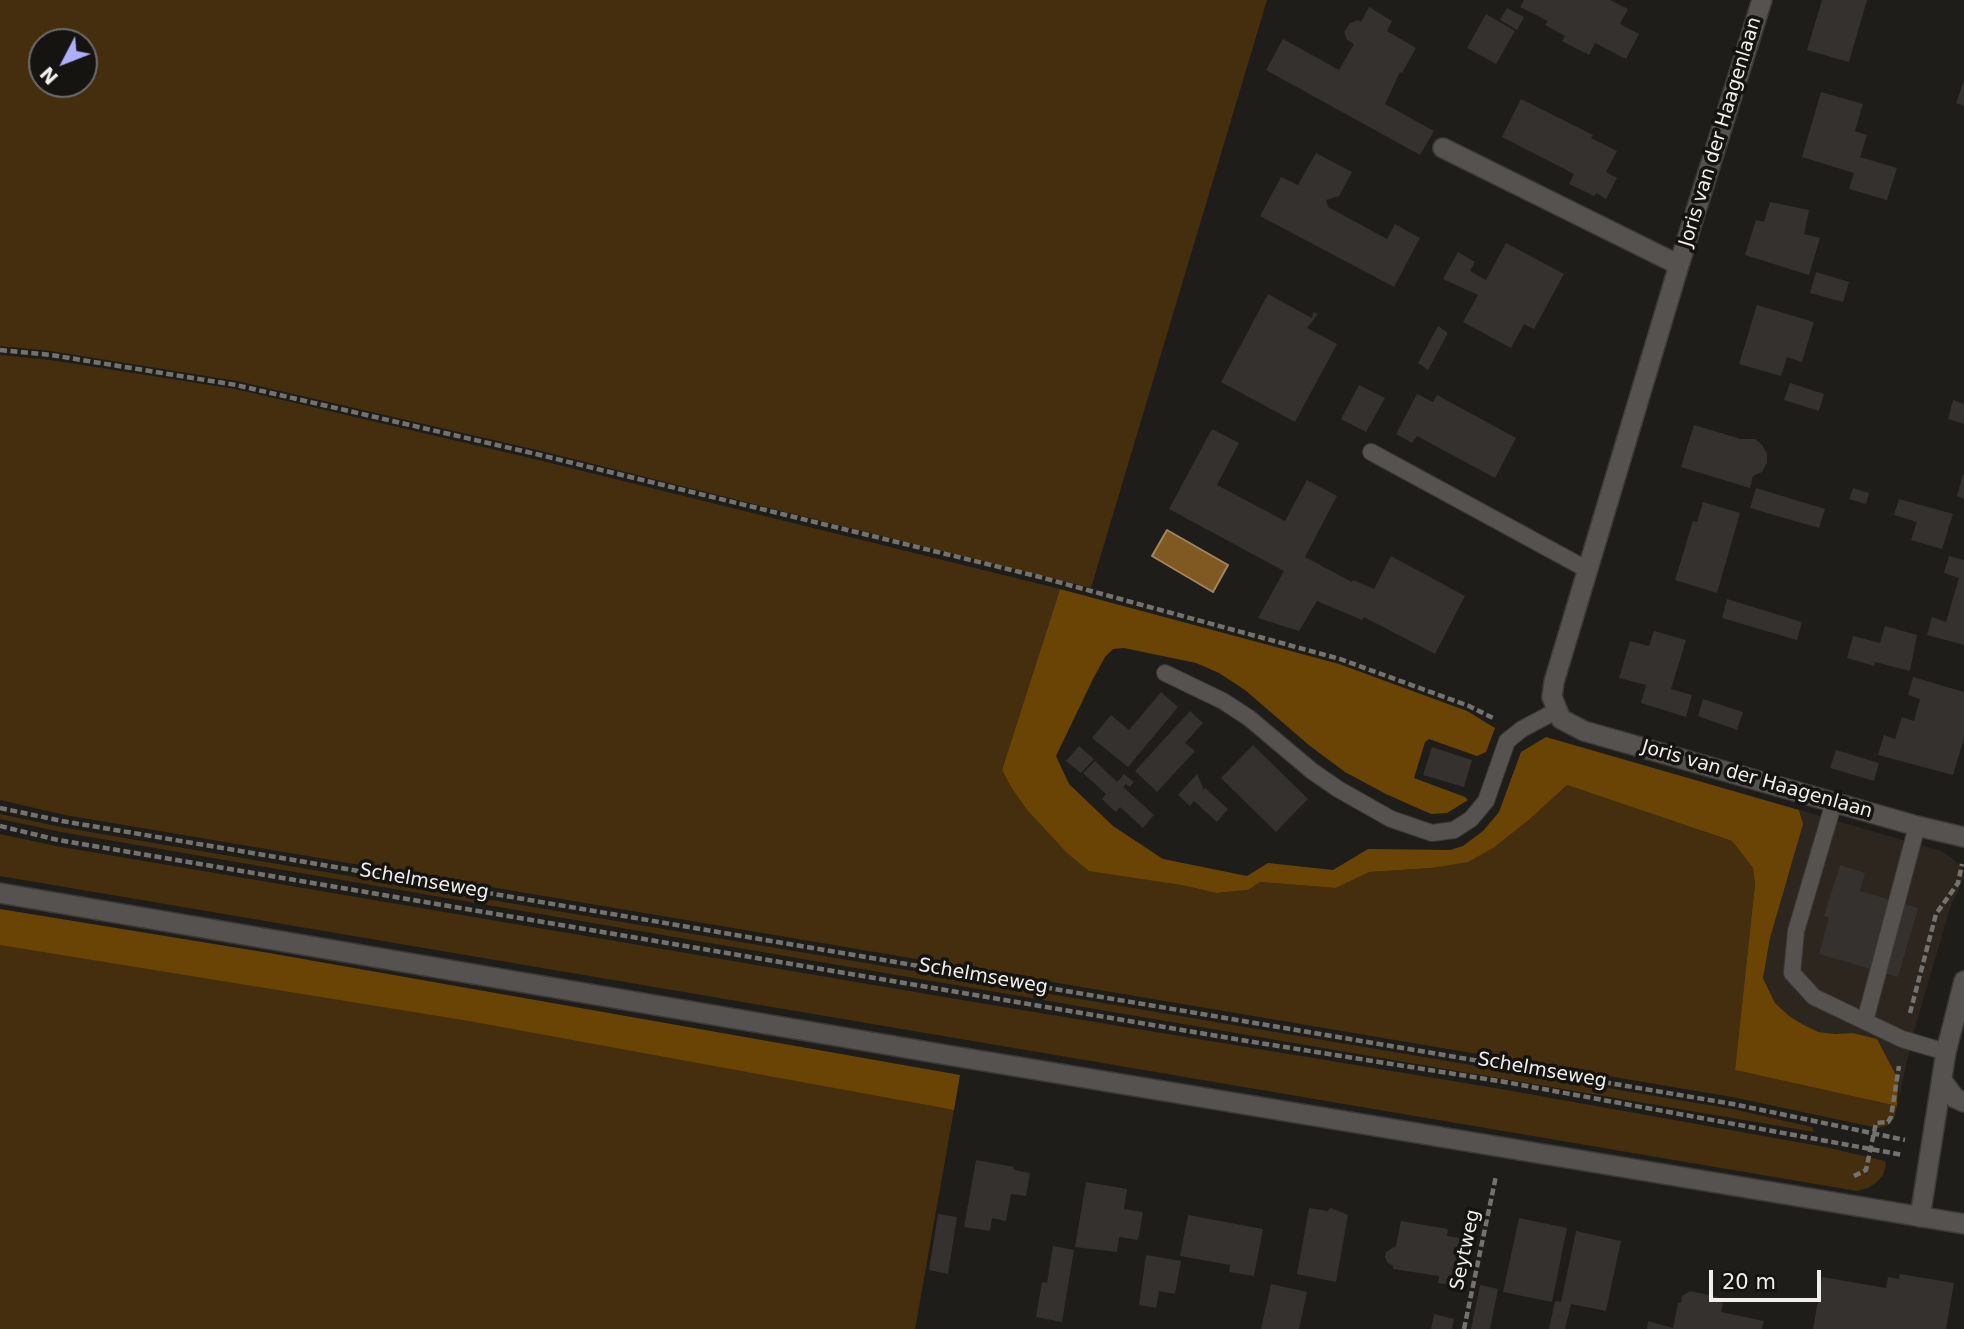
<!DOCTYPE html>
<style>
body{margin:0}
#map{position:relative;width:1964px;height:1329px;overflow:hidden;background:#1f1d1a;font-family:"DejaVu Sans",sans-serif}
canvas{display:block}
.north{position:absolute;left:28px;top:28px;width:70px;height:70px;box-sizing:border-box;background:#161411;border:2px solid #6e6c69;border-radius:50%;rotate:228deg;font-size:19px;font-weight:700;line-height:28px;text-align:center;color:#f1efed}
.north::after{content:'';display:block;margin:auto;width:24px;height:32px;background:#acaffb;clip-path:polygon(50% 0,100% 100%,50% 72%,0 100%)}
.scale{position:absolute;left:1709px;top:1270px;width:112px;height:32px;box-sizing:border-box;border:4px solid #f1efed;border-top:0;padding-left:9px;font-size:21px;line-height:24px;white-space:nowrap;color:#f1efed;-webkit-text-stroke:5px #161411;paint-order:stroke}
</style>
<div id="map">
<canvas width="1964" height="1329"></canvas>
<div class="north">N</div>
<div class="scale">20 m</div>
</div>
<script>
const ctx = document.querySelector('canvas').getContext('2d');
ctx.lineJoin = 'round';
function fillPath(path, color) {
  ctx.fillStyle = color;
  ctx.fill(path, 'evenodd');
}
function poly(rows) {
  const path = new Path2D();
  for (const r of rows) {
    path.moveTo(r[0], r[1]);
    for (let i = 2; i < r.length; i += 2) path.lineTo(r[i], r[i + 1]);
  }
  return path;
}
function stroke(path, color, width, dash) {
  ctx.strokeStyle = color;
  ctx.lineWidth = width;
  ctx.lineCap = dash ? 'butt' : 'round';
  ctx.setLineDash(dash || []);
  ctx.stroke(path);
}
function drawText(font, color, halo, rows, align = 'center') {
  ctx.font = font + ' "DejaVu Sans",sans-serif';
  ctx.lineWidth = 7;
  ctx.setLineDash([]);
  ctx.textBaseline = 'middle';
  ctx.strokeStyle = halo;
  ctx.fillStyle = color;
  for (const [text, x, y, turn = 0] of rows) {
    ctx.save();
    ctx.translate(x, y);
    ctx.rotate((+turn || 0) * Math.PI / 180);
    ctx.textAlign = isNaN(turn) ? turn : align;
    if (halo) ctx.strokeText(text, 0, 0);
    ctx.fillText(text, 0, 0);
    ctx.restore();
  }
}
fillPath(poly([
 [1799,810,1941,851,1952,858,1964,870,1964,878,1950,908,1914,1031,1899,1097,1898,1079,1877,1039,1853,1033,1835,1034,1817,1032,1802,1024,1789,1016,1775,1003,1763,977,1770,938,1802,817]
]), '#2c261e');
fillPath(poly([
 [0,0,1267,0,1091,588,537,450,237,381,51,351,0,346],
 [42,42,84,42,84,84,42,84],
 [0,355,50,360,235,389,534,459,1060,589,1002,770,1011,787,1027,810,1066,852,1182,885,1216,893,1248,890,1260,882,1336,888,1368,872,1431,868,1531,818,1567,785,1732,841,1753,868,1755,884,1735,1070,1897,1106,1894,1119,1888,1125,1878,1128,1732,1097,65,815,0,800],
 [0,814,61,827,183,848,1732,1109,1812,1127,1814,1132,61,832,0,819],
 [0,834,56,846,980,1003,1501,1089,1825,1147,1885,1161,1886,1165,1883,1175,1876,1183,1868,1188,1857,1191,0,876],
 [0,932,954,1110,915,1329,0,1329]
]), '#452e0e');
fillPath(poly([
 [1060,589,1339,664,1467,711,1495,728,1486,752,1477,756,1429,739,1425,742,1414,778,1465,797,1468,800,1447,813,1431,814,1386,794,1345,772,1310,746,1245,690,1219,673,1196,663,1124,648,1113,649,1105,657,1093,679,1056,756,1069,784,1113,826,1163,859,1247,876,1268,863,1333,870,1368,849,1450,850,1463,846,1483,831,1499,812,1521,752,1546,737,1799,810,1803,824,1770,938,1763,978,1775,1003,1789,1016,1802,1024,1818,1032,1835,1034,1853,1033,1877,1039,1898,1079,1897,1106,1735,1070,1755,884,1753,868,1732,841,1567,785,1531,818,1493,848,1468,862,1431,868,1369,872,1336,888,1260,882,1248,890,1216,893,1182,885,1089,871,1066,852,1027,810,1011,787,1002,770],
 [0,909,269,953,960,1075,954,1110,469,1021,0,945]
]), '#6a4405');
const water = poly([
 [1167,530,1228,565,1213,592,1152,556,1167,530]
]);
fillPath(water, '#805822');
stroke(water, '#a2855f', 2);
fillPath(poly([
 [1524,0,1610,0,1628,9,1620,24,1639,34,1626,59,1595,43,1589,55,1562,41,1565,36,1545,25,1548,21,1520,7],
 [1822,0,1867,0,1849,62,1807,50],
 [1369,7,1392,21,1387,31,1416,48,1402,73,1400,72,1385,104,1434,131,1420,155,1266,70,1283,39,1339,70,1354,44,1347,40,1344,32,1350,23,1358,20,1361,22],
 [1507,8,1524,17,1517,30,1500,20],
 [1486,14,1515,31,1496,64,1467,48],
 [1964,80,1964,106,1956,103],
 [1821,92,1863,104,1855,131,1867,135,1860,157,1897,168,1887,200,1849,189,1854,173,1802,157],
 [1521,99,1593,135,1591,138,1617,151,1606,172,1617,178,1606,199,1596,193,1594,196,1569,184,1574,174,1502,137],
 [1316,153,1352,172,1339,196,1326,200,1328,207,1387,239,1395,224,1420,238,1394,287,1260,216,1281,177,1298,185],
 [1770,202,1809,210,1804,234,1820,238,1809,275,1745,255,1756,220,1764,222],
 [1506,243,1564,274,1534,329,1524,324,1511,348,1463,322,1478,295,1443,279,1458,252,1475,262,1470,271,1486,280],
 [1816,272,1849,282,1843,302,1810,293],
 [1268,294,1312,318,1313,312,1318,314,1307,328,1337,344,1295,422,1221,382],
 [1757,305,1814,322,1802,362,1787,357,1781,376,1739,364],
 [1438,326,1448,333,1428,370,1418,363],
 [1790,383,1824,394,1819,411,1784,400],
 [1359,385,1385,398,1366,432,1341,419],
 [1417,394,1433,402,1437,395,1516,438,1495,478,1417,436,1412,443,1396,434],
 [1953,400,1964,404,1964,424,1948,419],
 [1694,425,1741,439,1755,439,1762,445,1767,454,1767,463,1762,472,1753,476,1750,488,1681,467],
 [1212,429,1239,443,1217,485,1285,521,1307,480,1337,496,1305,557,1352,582,1353,580,1374,589,1391,556,1465,596,1435,654,1364,617,1362,620,1317,601,1299,631,1258,618,1284,571,1169,509],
 [1963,474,1964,475,1964,499,1957,496],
 [1756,488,1825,509,1819,528,1750,508],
 [1853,488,1869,493,1866,504,1849,499],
 [1899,499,1953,514,1942,549,1911,540,1917,522,1894,515],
 [1703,502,1740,513,1717,593,1675,580,1693,521,1697,522],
 [1949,556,1964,560,1964,645,1927,635,1932,617,1946,622,1959,578,1944,573],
 [1727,599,1802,622,1797,640,1722,618],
 [1885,626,1917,635,1910,671,1875,662,1874,666,1847,658,1853,636,1880,643],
 [1654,631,1686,640,1671,689,1692,695,1686,717,1641,703,1646,685,1619,678,1630,641,1649,646],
 [1913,677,1964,692,1964,738,1953,775,1878,755,1884,735,1895,739,1902,717,1914,721,1920,699,1908,695],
 [1161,692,1178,707,1128,767,1092,738,1111,715,1129,730],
 [1703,699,1743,712,1737,730,1698,716],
 [1190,711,1203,723,1185,743,1195,751,1157,792,1135,771],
 [1253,745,1308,799,1276,832,1221,778],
 [1079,746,1094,759,1081,773,1066,761],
 [1432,747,1472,760,1464,787,1423,775],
 [1836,750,1879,763,1874,781,1830,768],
 [1095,761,1117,782,1124,774,1134,782,1130,787,1126,784,1123,787,1154,815,1143,828,1120,807,1116,812,1102,799,1106,794,1083,773],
 [1197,774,1204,790,1205,788,1228,809,1217,822,1194,801,1190,806,1178,795],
 [1840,865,1865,873,1860,891,1918,908,1898,977,1819,954,1829,918,1824,916],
 [976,1160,1014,1167,1014,1170,1030,1173,1026,1196,1011,1194,1006,1221,992,1218,990,1231,964,1227],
 [1086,1182,1127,1189,1124,1209,1143,1212,1138,1240,1119,1237,1117,1252,1075,1247],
 [1309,1208,1327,1211,1331,1208,1348,1215,1336,1282,1297,1274],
 [938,1214,957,1217,948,1274,929,1270],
 [1188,1215,1263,1229,1254,1276,1229,1272,1230,1265,1180,1256],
 [1519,1218,1567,1228,1552,1302,1503,1292],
 [1401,1221,1448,1229,1447,1236,1461,1238,1453,1285,1438,1283,1439,1276,1393,1269,1393,1266,1388,1263,1385,1257,1386,1252,1396,1246],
 [1576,1231,1621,1241,1606,1311,1571,1304,1565,1329,1549,1329,1555,1301,1561,1302],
 [1053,1246,1074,1250,1062,1322,1036,1317,1042,1282,1047,1283],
 [1146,1255,1181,1261,1175,1294,1159,1291,1156,1308,1139,1305],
 [1900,1274,1954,1283,1946,1329,1813,1329,1822,1277,1886,1288,1888,1277,1899,1279],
 [1271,1284,1307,1292,1299,1329,1261,1329],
 [1480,1285,1498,1289,1490,1329,1471,1329],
 [1690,1291,1718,1297,1723,1304,1721,1312,1764,1321,1762,1329,1647,1329,1648,1321,1673,1328,1678,1303,1681,1303,1682,1296],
 [1434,1314,1454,1319,1452,1329,1431,1329]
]), '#34312e');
const service = poly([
 [1371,452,1588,570],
 [1165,673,1223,701,1249,718,1312,771,1338,789,1391,819,1432,833,1454,830,1471,819,1486,801,1507,741,1522,729,1556,711],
 [1834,802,1796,931,1792,973,1814,997,1902,1039,1946,1052],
 [1865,1021,1917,826]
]);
const minor = poly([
 [1762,0,1679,265,1554,682,1552,697,1561,719,1584,731,1917,826,1964,837],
 [1443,148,1679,265],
 [1943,1082,1955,1098,1964,1102]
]);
const tertiary = poly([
 [1920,1217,1946,1052,1964,981]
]);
const secondary = poly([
 [0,893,947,1055,1964,1224]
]);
stroke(service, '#3c3a38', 18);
stroke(minor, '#3c3a38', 22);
stroke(tertiary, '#3c3a38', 22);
stroke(secondary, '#3c3a38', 22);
stroke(poly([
 [0,350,51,355,236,385,536,454,1036,576,1340,659,1469,706,1495,719],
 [0,808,62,821,264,855,1733,1104,1905,1140],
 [0,826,58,840,1247,1041,1505,1082,1903,1155],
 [1910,1013,1936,914,1958,883,1962,864],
 [1854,1176,1866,1170,1876,1123,1888,1122,1891,1117,1899,1066],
 [1464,1329,1496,1176]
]), '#74726f', 4.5, [7, 3.5]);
stroke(service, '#55524f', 16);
stroke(minor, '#55524f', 19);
stroke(tertiary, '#55524f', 19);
stroke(secondary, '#55524f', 19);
drawText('19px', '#f1efed', '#161411', [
 ["Joris van der Haagenlaan",1721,132,-73],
 ["Joris van der Haagenlaan",1757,780,16],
 ["Schelmseweg",424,882,10],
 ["Schelmseweg",983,977,10],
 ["Schelmseweg",1542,1071,10],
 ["Seytweg",1466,1250,-78]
]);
</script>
